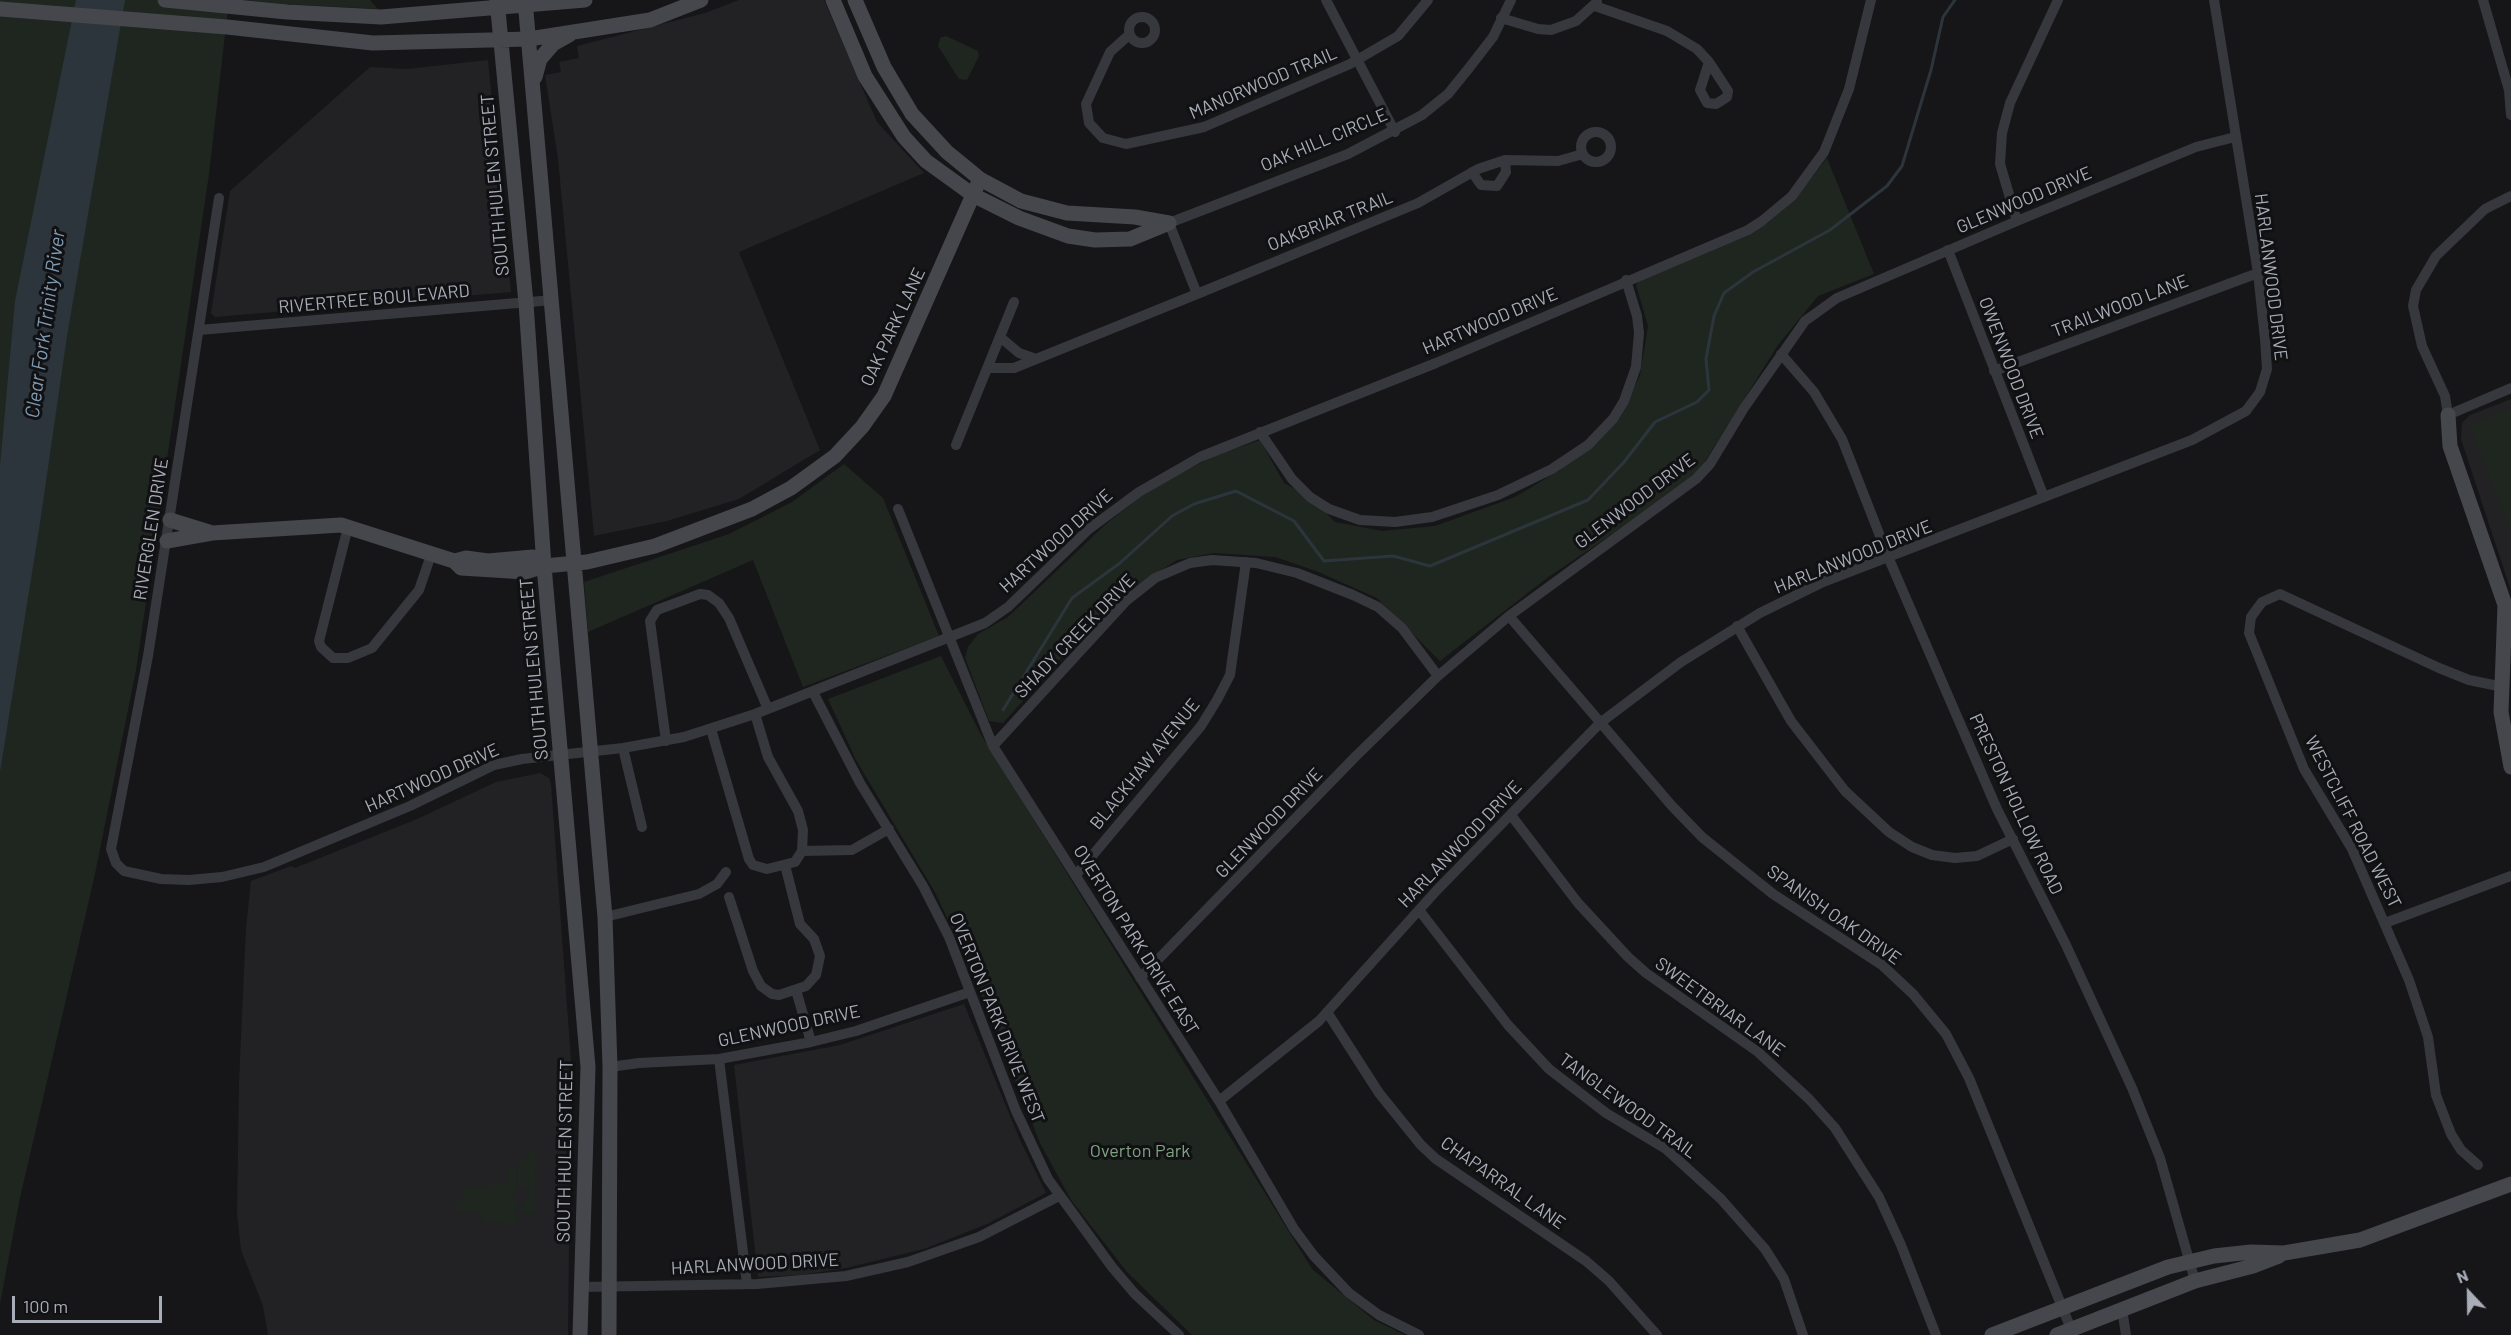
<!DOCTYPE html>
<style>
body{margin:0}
#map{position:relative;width:2511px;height:1335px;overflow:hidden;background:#161618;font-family:Barlow,sans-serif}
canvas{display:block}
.north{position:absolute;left:2439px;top:1263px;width:60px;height:60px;-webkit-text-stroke:4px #111113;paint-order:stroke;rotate:338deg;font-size:16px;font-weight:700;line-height:24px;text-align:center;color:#a8adb8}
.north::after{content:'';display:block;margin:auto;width:21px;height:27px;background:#a8adb8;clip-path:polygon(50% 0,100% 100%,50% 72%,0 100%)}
.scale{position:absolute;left:12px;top:1296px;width:150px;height:27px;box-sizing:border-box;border:3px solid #a8adb8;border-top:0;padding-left:8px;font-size:18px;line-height:21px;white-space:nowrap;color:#a8adb8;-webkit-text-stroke:4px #111113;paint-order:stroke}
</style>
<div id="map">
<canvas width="2511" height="1335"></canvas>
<div class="north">N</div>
<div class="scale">100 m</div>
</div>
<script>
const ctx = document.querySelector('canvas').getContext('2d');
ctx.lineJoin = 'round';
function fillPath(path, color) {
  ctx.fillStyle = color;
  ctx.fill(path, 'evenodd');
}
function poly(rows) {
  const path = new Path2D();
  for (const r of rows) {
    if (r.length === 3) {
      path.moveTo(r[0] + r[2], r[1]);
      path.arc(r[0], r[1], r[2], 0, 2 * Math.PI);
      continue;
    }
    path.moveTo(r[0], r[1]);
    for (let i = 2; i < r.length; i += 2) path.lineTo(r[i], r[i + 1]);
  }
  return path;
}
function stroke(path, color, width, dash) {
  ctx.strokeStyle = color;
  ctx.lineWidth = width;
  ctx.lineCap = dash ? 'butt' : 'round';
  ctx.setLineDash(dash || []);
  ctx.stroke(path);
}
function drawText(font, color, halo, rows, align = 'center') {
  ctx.font = font + ' Barlow,sans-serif';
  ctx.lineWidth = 6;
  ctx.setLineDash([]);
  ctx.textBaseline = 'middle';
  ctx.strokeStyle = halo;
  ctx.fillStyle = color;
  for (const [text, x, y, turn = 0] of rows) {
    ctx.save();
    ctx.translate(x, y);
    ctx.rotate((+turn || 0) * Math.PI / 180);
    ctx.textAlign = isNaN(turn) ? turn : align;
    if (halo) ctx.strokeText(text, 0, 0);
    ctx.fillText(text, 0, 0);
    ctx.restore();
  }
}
fillPath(poly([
 [739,0,824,0,877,122,924,173,739,252,820,450,739,499,667,521,594,536,558,159,545,75,561,72,559,62,579,58,577,46,705,13],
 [488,60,511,292,215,317,211,313,230,191,370,67,407,69],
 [2511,399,2511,591,2461,439,2462,423,2470,415],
 [540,773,549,778,551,784,571,1061,568,1335,268,1335,263,1306,241,1250,237,1214,239,1082,246,928,251,881,291,866,295,868,417,819,496,782],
 [964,1004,1020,1140,1046,1193,987,1224,924,1249,846,1268,801,1275,758,1277,734,1065,840,1045]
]), '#222225');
fillPath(poly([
 [0,0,229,0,209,174,136,670,95,874,20,1198,0,1304],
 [245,0,370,0,378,9,283,4],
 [946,36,978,51,979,56,967,80,959,79,938,46,940,38],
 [1827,158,1874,274,1818,296,1778,345,1694,479,1547,578,1440,661,1377,598,1316,571,1275,557,1214,553,1177,560,1112,601,1003,723,989,721,965,658,968,647,978,634,1008,617,1106,524,1139,498,1170,478,1217,455,1260,440,1284,483,1310,497,1335,522,1382,531,1435,526,1515,497,1560,470,1621,414,1640,375,1648,326,1636,285,1641,278,1742,237,1768,223,1798,195],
 [2511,409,2511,532,2470,425],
 [844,464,883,498,939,636,803,687,753,560,588,632,584,582,729,534,792,502],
 [941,656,980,733,1312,1269,1374,1320,1405,1335,1192,1335,1127,1272,1071,1200,1040,1143,976,981,936,894,856,760,828,699],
 [536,1149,535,1214,517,1213,530,1194,528,1188,519,1186,517,1176,519,1165,531,1150],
 [517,1166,516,1187,513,1195,519,1204,514,1214,519,1224,484,1222,478,1212,455,1211,455,1203,464,1197,465,1186,489,1188,490,1184,508,1184,507,1169]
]), '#1e261f');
fillPath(poly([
 [76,0,125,0,67,336,40,523,0,772,0,466,15,301]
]), '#2c353c');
stroke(poly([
 [1003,710,1072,598,1120,563,1172,516,1194,504,1236,491,1294,521,1324,561,1393,556,1430,566,1588,500,1624,462,1655,422,1697,402,1709,390,1706,359,1714,316,1724,293,1753,272,1830,230,1887,186,1902,166,1931,70,1943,17,1955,0]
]), '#2c353c', 3);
stroke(poly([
 [1326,0,1395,132],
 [2483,0,2509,90,2511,115],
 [1595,6,1667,31,1697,49,1709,62],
 [1142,30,13],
 [1501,18,1538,29,1551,30,1576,21,1597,2],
 [1130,34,1110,52,1086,104,1089,123,1103,138,1126,144,1204,127,1350,64,1398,36,1428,0],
 [1709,62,1728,91,1727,97,1716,104,1707,103,1700,90,1709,62],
 [1596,147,15],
 [1472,172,1481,185,1497,186,1506,172,1505,160],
 [2511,196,2485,209,2436,256,2416,290,2413,306,2422,346,2445,396,2448,415,2511,388],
 [219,198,148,656,111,849,116,863,124,871,161,879,189,880,222,877,264,867,410,806,494,765,522,759,623,748,684,737,755,714,985,623,1008,607,1089,529,1139,492,1200,457,1436,363,1748,230,1762,221,1792,196,1824,152,1849,89,1871,0],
 [2017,221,2000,164,2002,133,2010,103,2058,0],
 [1948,250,2044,497],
 [1197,294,1169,223,1348,154,1422,115,1448,94,1469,68,1493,37,1511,0],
 [199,330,553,300],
 [1000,337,1019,353,1036,359],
 [1781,354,1814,392,1842,439,1889,559,1997,809,2066,945,2132,1088,2160,1158,2195,1281],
 [988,368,1014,368,1197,294,1418,203,1478,169,1505,160,1558,161,1583,154],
 [1994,371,2258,273],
 [1260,432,1292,479,1310,497,1329,509,1360,520,1395,522,1432,517,1498,495,1552,469,1588,445,1613,419,1624,401,1636,367,1639,333,1637,316,1626,280],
 [956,445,1014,302],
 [898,509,993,746,1219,1101,1294,1229,1314,1256,1349,1293,1379,1315,1419,1335],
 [348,527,319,641,321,647,333,658,348,658,372,648,419,590,431,555],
 [1509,616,1672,806,1702,837,1773,894,1882,965,1913,994,1946,1034,1969,1078,2071,1329],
 [1737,626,1791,721,1845,791,1889,832,1912,847,1932,855,1955,858,1977,856,2013,839],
 [813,692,860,783,923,886,949,937,1016,1111,1048,1179,1112,1267,1135,1294,1179,1335],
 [711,729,749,859,753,865,767,869,795,862,802,851,803,830,798,811,768,757,755,714],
 [666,741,650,621,657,610,700,594,708,595,719,603,729,618,768,709],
 [993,746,1126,601,1155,578,1190,563,1212,560,1256,563,1297,573,1353,595,1378,607,1402,628,1438,676],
 [623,748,642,827],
 [1511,815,1578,903,1628,957,1646,973,1758,1052,1809,1099,1835,1128,1879,1197,1901,1245,1936,1335],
 [802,851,852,850,889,829],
 [1076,875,1201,726,1217,700,1230,675,1246,562],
 [729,897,753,971,761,986,772,994,779,995,806,986,816,975,820,956,814,939,800,924,785,865],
 [1419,910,1508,1025,1549,1069,1606,1113,1666,1149,1721,1199,1765,1249,1784,1279,1803,1335],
 [605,917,699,894,717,884,726,872],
 [2385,923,2511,876],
 [1140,978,1356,756,1438,676,1509,616,1696,479,1710,464,1744,408,1805,321,1837,298,2017,221,2196,147,2235,137],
 [796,990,811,1042],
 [1327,1012,1379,1093,1421,1145,1436,1159,1586,1261,1609,1281,1657,1335],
 [719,1059,747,1284],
 [610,1067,639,1063,719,1059,811,1042,856,1031,970,992],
 [1219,1101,1319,1021,1437,890,1600,723,1681,662,1760,613,1823,582,2192,440,2246,411,2260,392,2267,369,2265,339,2258,273,2214,0],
 [2478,1165,2461,1150,2451,1134,2436,1095,2428,1037,2409,980,2352,849,2304,769,2249,633,2251,617,2262,602,2280,594,2439,668,2469,680,2503,687],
 [581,1287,757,1284,846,1276,908,1262,979,1237,1059,1196],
 [2122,1309,2126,1335]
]), '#37383d', 10);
stroke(poly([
 [165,0,287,12,381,17,585,0],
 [497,0,526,303,544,566,588,1067,580,1335],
 [525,0,605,917,610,1067,609,1335],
 [833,0,865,76,904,137,926,161,973,195,1019,218,1068,236,1095,240,1130,239,1169,223],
 [855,0,884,67,912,114,947,152,980,179,1021,201,1067,213,1135,217,1169,223],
 [0,9,227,27,373,43,529,39,650,20,701,0],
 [535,77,540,59,553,44,569,35],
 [2448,415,2450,446,2505,605,2501,712,2511,767],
 [170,520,209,532],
 [167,541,212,533,341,525,454,561,461,568,525,572,544,566,587,562,655,546,752,509,791,488,835,456,862,427,884,396,980,179],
 [455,561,466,558,488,561,533,557,544,566],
 [1992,1335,2168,1267,2214,1256,2251,1252,2284,1253,2360,1240,2511,1184],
 [2057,1335,2195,1281,2253,1266,2279,1256]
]), '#45474d', 15);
drawText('18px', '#a8adb8', '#111113', [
 ["MANORWOOD TRAIL",1263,83,-23],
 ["OAK HILL CIRCLE",1324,140,-23],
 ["SOUTH HULEN STREET",495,185,-95],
 ["GLENWOOD DRIVE",2024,200,-23],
 ["OAKBRIAR TRAIL",1330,221,-22],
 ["HARLANWOOD DRIVE",2271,277,83],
 ["RIVERTREE BOULEVARD",374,299,-5],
 ["TRAILWOOD LANE",2120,306,-21],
 ["HARTWOOD DRIVE",1490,321,-23],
 ["OAK PARK LANE",893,327,-65],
 ["OWENWOOD DRIVE",2011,368,69],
 ["GLENWOOD DRIVE",1635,501,-37],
 ["RIVERGLEN DRIVE",151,529,-81],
 ["HARTWOOD DRIVE",1056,541,-42],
 ["HARLANWOOD DRIVE",1853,557,-22],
 ["SHADY CREEK DRIVE",1075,636,-46],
 ["SOUTH HULEN STREET",534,669,-95],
 ["BLACKHAW AVENUE",1145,764,-51],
 ["HARTWOOD DRIVE",432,778,-24],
 ["PRESTON HOLLOW ROAD",2016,804,65],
 ["WESTCLIFF ROAD WEST",2353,822,63],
 ["GLENWOOD DRIVE",1269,823,-46],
 ["HARLANWOOD DRIVE",1460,844,-46],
 ["SPANISH OAK DRIVE",1834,915,35],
 ["OVERTON PARK DRIVE EAST",1136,940,58],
 ["SWEETBRIAR LANE",1720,1007,36],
 ["OVERTON PARK DRIVE WEST",997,1018,68],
 ["GLENWOOD DRIVE",789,1026,-12],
 ["TANGLEWOOD TRAIL",1628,1106,36],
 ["SOUTH HULEN STREET",565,1151,-89],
 ["CHAPARRAL LANE",1503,1183,35],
 ["HARLANWOOD DRIVE",755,1264,-3]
]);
drawText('18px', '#7fa381', '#111113', [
 ["Overton Park",1140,1151]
]);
drawText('italic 20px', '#7f9bb3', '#111113', [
 ["Clear Fork Trinity River",45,324,-82]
]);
</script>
